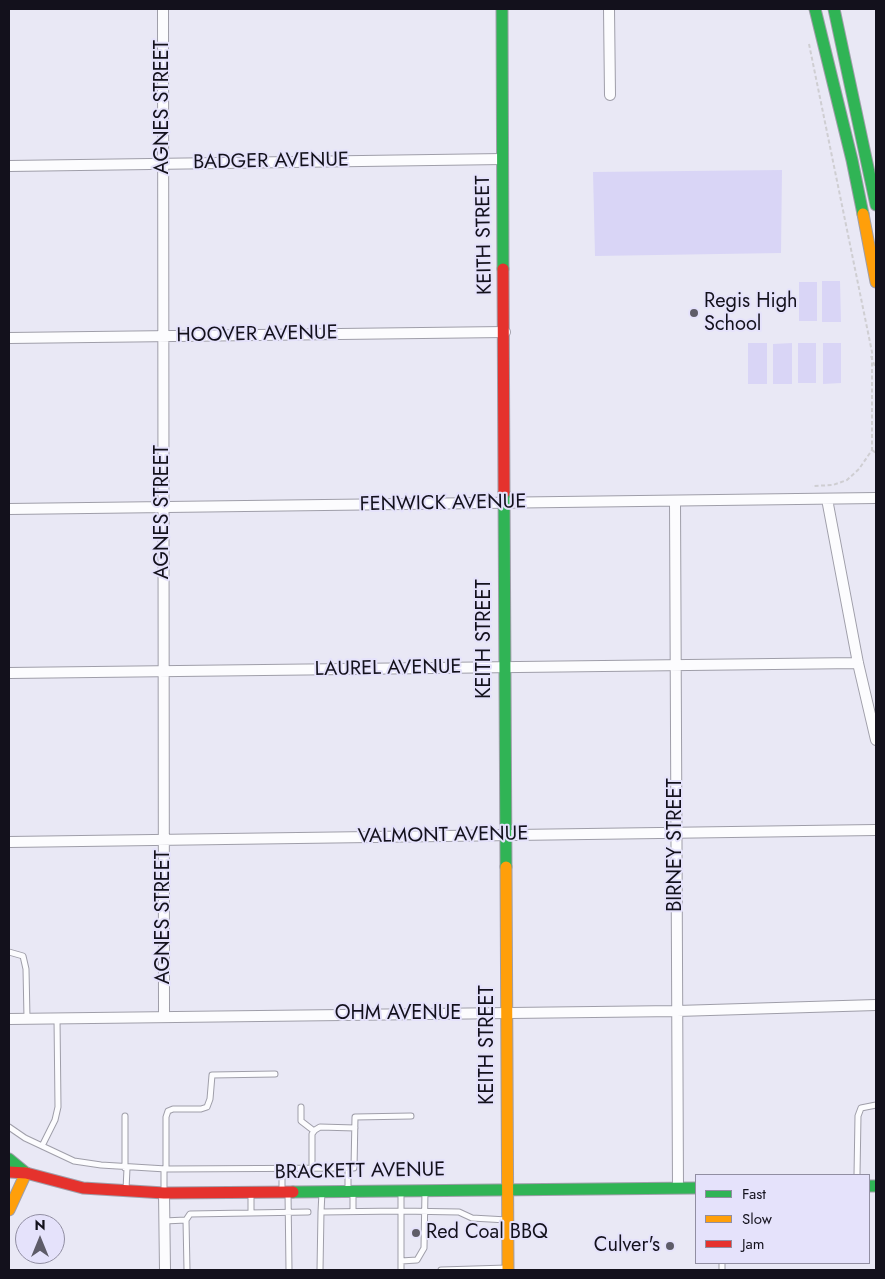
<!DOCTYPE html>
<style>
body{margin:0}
#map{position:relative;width:885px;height:1279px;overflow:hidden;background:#e9e8f5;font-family:Jost,sans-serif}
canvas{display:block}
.frame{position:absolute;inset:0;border:10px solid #13111c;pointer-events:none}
.legend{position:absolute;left:695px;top:1174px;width:175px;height:90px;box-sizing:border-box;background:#e5e2fb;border:1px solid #918ea2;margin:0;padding:6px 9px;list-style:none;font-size:15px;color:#13111c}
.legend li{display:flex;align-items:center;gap:10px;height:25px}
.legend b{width:25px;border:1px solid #918ea2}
.north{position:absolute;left:15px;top:1214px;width:50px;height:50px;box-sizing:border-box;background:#e5e2fb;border:1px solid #918ea2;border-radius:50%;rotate:0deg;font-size:14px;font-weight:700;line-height:20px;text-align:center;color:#13111c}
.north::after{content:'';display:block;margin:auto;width:18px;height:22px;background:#5e5c68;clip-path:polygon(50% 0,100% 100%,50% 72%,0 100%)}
</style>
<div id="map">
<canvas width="885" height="1279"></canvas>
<div class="frame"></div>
<ul class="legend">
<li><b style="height:6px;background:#30b455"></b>Fast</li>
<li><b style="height:6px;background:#ff9f0a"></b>Slow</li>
<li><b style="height:6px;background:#e5322d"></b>Jam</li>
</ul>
<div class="north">N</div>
</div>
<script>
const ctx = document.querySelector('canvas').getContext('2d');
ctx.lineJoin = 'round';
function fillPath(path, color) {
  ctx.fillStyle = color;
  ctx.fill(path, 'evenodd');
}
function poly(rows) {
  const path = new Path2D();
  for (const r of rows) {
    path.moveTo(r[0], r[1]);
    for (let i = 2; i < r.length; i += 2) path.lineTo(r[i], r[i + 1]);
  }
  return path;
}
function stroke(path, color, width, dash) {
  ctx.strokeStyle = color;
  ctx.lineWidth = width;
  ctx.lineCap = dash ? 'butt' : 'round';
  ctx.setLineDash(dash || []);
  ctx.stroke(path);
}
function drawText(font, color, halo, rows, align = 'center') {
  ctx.font = font + ' Jost,sans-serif';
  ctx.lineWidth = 4;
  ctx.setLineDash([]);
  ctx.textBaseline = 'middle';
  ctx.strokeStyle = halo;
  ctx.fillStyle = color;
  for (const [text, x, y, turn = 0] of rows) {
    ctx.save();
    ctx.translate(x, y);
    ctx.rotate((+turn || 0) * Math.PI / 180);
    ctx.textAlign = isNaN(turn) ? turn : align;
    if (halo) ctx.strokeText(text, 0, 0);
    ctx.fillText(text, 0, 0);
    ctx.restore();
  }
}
fillPath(poly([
 [782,170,781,253,595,256,593,172],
 [822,281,840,281,841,322,822,322],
 [799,282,817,282,817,321,799,321],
 [748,343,767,343,767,384,748,384],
 [792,343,792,384,773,384,773,344],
 [798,343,816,343,816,383,798,383],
 [823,343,841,343,841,383,823,384]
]), '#d9d5f6');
const lane = poly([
 [9,952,23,956,26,969,27,1018],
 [275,1074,212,1075,210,1099,207,1107,201,1109,173,1109,168,1111,166,1117,166,1169,354,1168,355,1117,411,1116],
 [301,1107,301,1121,314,1131],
 [9,1127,25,1138,74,1161,101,1165,166,1169],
 [42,1146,55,1120,58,1107,57,1018],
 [125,1168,125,1116],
 [282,1168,282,1190],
 [312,1168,312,1134,315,1130,320,1127,355,1128],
 [164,1169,164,1193],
 [857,1175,858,1116,861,1108,876,1105],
 [126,1190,127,1168],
 [348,1190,348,1168],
 [288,1192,289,1270],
 [322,1192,321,1212,401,1211,401,1192],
 [251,1193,251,1212],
 [353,1211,353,1191],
 [186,1220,190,1214,308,1212],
 [164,1221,186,1220,187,1270],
 [401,1261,417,1260,424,1248,425,1191],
 [722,1263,722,1270],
 [320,1270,321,1212],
 [401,1270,401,1211,459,1212,472,1218,507,1220],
 [441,1270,507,1268]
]);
const street = poly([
 [163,9,164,1016],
 [609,9,610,95],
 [9,166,503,159],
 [9,338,505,332],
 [827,499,858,663,876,740],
 [675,502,678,1188],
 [9,509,876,498],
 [9,673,858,663],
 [9,842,876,830],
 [9,1019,677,1011,876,1005],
 [164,1193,165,1270]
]);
const fast = poly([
 [502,9,503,269],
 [815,9,852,160,863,214],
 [834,9,876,205],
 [504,493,506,867],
 [9,1159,26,1173],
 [869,1186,876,1186],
 [293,1192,696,1188]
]);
const slow = poly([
 [863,214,876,282],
 [506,867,508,1270],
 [9,1210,26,1173]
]);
const jam = poly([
 [503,269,504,493],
 [9,1172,26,1173,83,1188,164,1193,293,1192]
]);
stroke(lane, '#9f9ea9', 7);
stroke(street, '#9f9ea9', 12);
stroke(fast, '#9f9ea9', 13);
stroke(slow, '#9f9ea9', 13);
stroke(jam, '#9f9ea9', 13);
stroke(poly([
 [809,44,872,352,872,450,859,469,847,480,833,485,812,486],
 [871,356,876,369],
 [872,450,876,453]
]), '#cfced2', 2, [4, 2.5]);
stroke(lane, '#fcfcfe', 5);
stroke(street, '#fcfcfe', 10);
stroke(fast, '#30b455', 11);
stroke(slow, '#ff9f0a', 11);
stroke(jam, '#e5322d', 11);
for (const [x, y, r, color] of [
 [694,313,5,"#5e5c68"],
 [416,1233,5,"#5e5c68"],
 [670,1246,5,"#5e5c68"]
]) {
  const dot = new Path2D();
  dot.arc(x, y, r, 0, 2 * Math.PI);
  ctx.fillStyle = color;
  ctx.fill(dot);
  stroke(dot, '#e5e2fb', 2);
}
drawText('20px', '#13111c', '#e5e2fb', [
 ["AGNES STREET",163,107,-90],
 ["BADGER AVENUE",271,162,-1],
 ["KEITH STREET",485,235,-91],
 ["HOOVER AVENUE",257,335,-1],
 ["FENWICK AVENUE",443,504,-1],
 ["AGNES STREET",163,512,-90],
 ["KEITH STREET",485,639,-90],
 ["LAUREL AVENUE",388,669,-1],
 ["VALMONT AVENUE",443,836,-1],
 ["BIRNEY STREET",676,845,-90],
 ["AGNES STREET",164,917,-90],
 ["OHM AVENUE",398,1014],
 ["KEITH STREET",488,1045,-90],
 ["BRACKETT AVENUE",360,1172,-1]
]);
drawText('20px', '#13111c', '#e5e2fb', [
 ["Regis High",704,302],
 ["School",704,325],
 ["Red Coal BBQ",426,1233],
 ["Culver's",660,1246,"right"]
], 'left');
</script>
